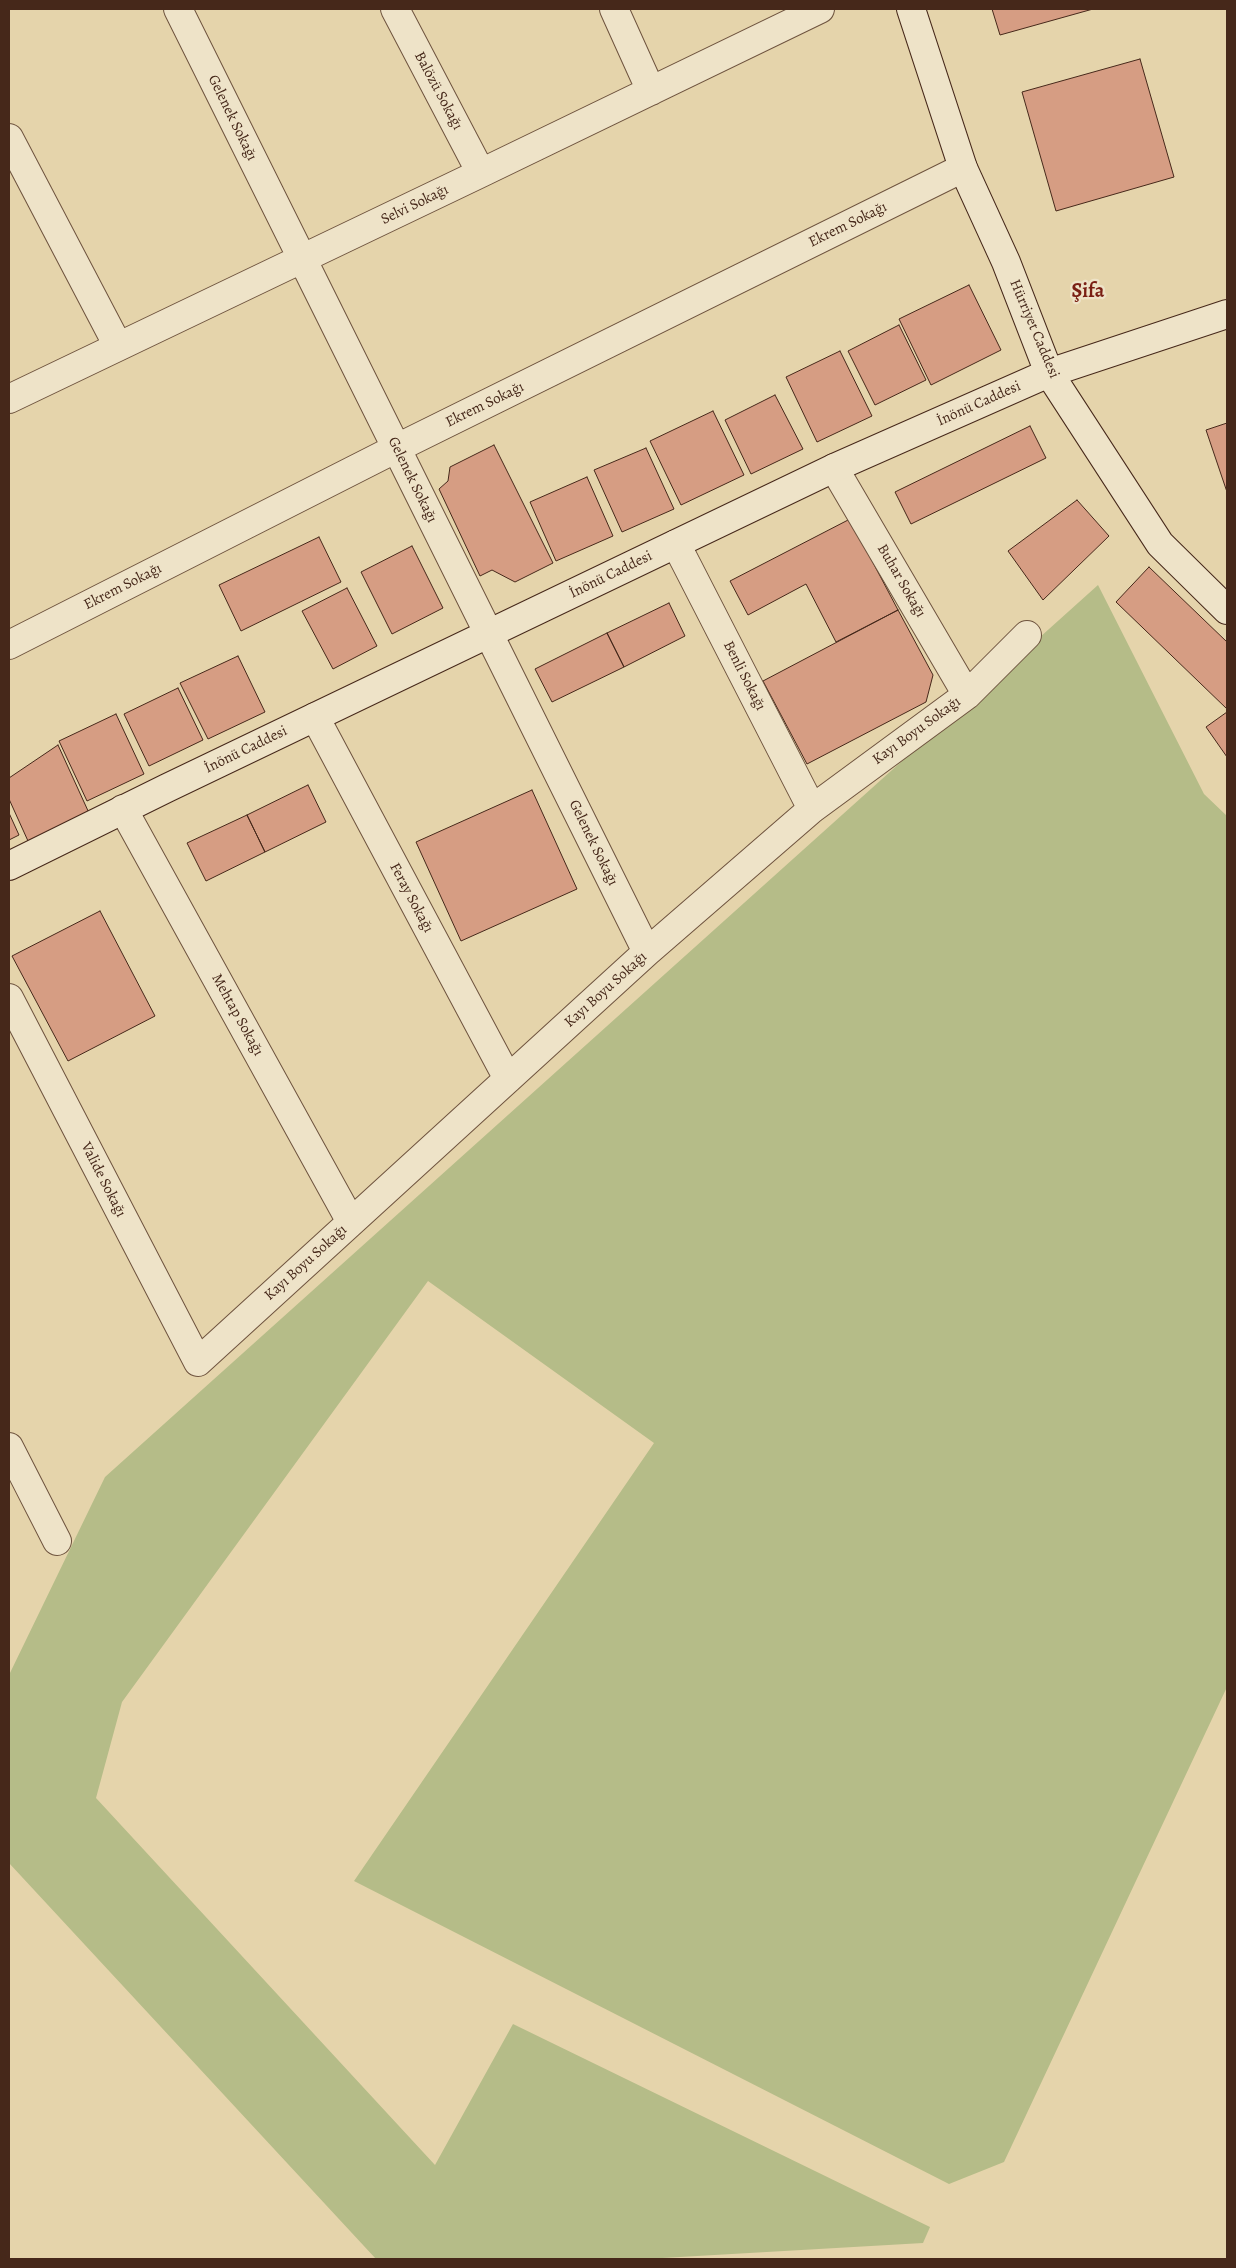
<!DOCTYPE html>
<meta charset="utf-8">
<style>
body{margin:0}
#map{position:relative;width:1236px;height:2268px;overflow:hidden;background:#e5d4ab;font-family:Alegreya,serif}
canvas{display:block}
.frame{position:absolute;inset:0;border:10px solid #46281a;pointer-events:none}
</style>
<div id="map">
<canvas width="1236" height="2268"></canvas>
<div class="frame"></div>
</div>
<script>
const ctx = document.querySelector('canvas').getContext('2d');
ctx.lineJoin = 'round';
function fillPath(path, color) {
  ctx.fillStyle = color;
  ctx.fill(path, 'evenodd');
}
function poly(rows) {
  const path = new Path2D();
  for (const r of rows) {
    path.moveTo(r[0], r[1]);
    for (let i = 2; i < r.length; i += 2) path.lineTo(r[i], r[i + 1]);
  }
  return path;
}
function stroke(path, color, width, dash) {
  ctx.strokeStyle = color;
  ctx.lineWidth = width;
  ctx.lineCap = dash ? 'butt' : 'round';
  ctx.setLineDash(dash || []);
  ctx.stroke(path);
}
function drawText(font, color, halo, rows, align = 'center') {
  ctx.font = font + ' Alegreya,serif';
  ctx.lineWidth = 4.5;
  ctx.setLineDash([]);
  ctx.textBaseline = 'middle';
  ctx.strokeStyle = halo;
  ctx.fillStyle = color;
  for (const [text, x, y, turn = 0] of rows) {
    ctx.save();
    ctx.translate(x, y);
    ctx.rotate((+turn || 0) * Math.PI / 180);
    ctx.textAlign = isNaN(turn) ? turn : align;
    if (halo) ctx.strokeText(text, 0, 0);
    ctx.fillText(text, 0, 0);
    ctx.restore();
  }
}
fillPath(poly([
 [1098,585,1204,794,1227,816,1227,1687,1004,2162,949,2184,354,1881,654,1443,428,1281,122,1702,96,1798,435,2165,513,2024,930,2227,923,2243,645,2259,376,2259,9,1863,9,1675,105,1477]
]), '#b5bc88');
const building = poly([
 [992,9,1093,9,1000,35,992,9],
 [1140,59,1174,177,1056,211,1022,92,1140,59],
 [969,285,1001,350,931,385,899,319,969,285],
 [899,325,926,380,875,405,848,351,899,325],
 [840,351,872,416,817,442,786,377,840,351],
 [775,395,803,449,751,474,725,420,775,395],
 [713,411,744,475,681,505,650,441,713,411],
 [1227,423,1227,492,1206,430,1227,423],
 [1030,426,1046,458,911,524,895,492,1030,426],
 [494,445,553,563,515,582,492,570,480,576,439,489,448,481,450,467,494,445],
 [646,448,674,509,622,532,594,470,646,448],
 [587,477,613,536,556,561,530,502,587,477],
 [1077,500,1109,536,1043,600,1008,551,1077,500],
 [850,519,898,610,836,642,806,584,748,615,730,581,850,519],
 [319,537,341,582,241,631,219,585,319,537],
 [412,546,443,608,392,634,361,572,412,546],
 [1149,567,1227,642,1227,709,1116,602,1149,567],
 [347,588,377,646,333,669,302,611,347,588],
 [669,603,685,636,624,667,607,633,669,603],
 [898,610,933,675,926,702,807,764,763,681,898,610],
 [607,633,624,667,552,702,535,669,607,633],
 [238,656,265,712,208,739,180,683,238,656],
 [178,688,203,740,149,766,124,714,178,688],
 [1227,712,1227,757,1206,727,1227,712],
 [116,714,144,774,87,801,59,741,116,714],
 [58,745,89,813,28,841,9,799,9,778,58,745],
 [308,785,326,822,265,852,247,815,308,785],
 [532,790,577,889,461,941,416,842,532,790],
 [9,813,19,835,9,840,9,813],
 [247,815,265,852,206,881,187,843,247,815],
 [100,911,155,1016,68,1061,12,956,100,911]
]);
fillPath(building, '#d69d83');
stroke(building, '#46281a', 1);
const street = poly([
 [178,9,647,952],
 [395,9,481,173],
 [614,9,651,91],
 [9,138,118,346],
 [9,399,481,173,820,9],
 [834,468,967,695],
 [676,544,812,809],
 [9,645,397,448,963,168],
 [315,717,508,1079],
 [123,809,351,1222],
 [9,998,198,1362,647,952,812,809,967,695,1027,635],
 [9,1447,57,1541]
]);
const secondary = poly([
 [911,9,963,168,1006,262,1049,373,1160,544,1227,610],
 [9,866,167,788,834,468,1049,373,1227,314]
]);
stroke(street, '#6e533e', 30);
stroke(secondary, '#46281a', 30);
stroke(street, '#eee3c8', 28);
stroke(secondary, '#eee3c8', 28);
drawText('15px', '#46281a', '#eee3c8', [
 ["Balözü Sokağı",438,91,62],
 ["Gelenek Sokağı",232,118,64],
 ["Selvi Sokağı",415,205,-26],
 ["Ekrem Sokağı",848,225,-26],
 ["Hürriyet Caddesi",1034,329,67],
 ["İnönü Caddesi",979,404,-24],
 ["Ekrem Sokağı",485,405,-26],
 ["Gelenek Sokağı",412,480,64],
 ["İnönü Caddesi",611,575,-26],
 ["Buhar Sokağı",901,581,60],
 ["Ekrem Sokağı",123,587,-27],
 ["Benli Sokağı",744,676,63],
 ["Kayı Boyu Sokağı",917,731,-36],
 ["İnönü Caddesi",246,750,-26],
 ["Gelenek Sokağı",593,843,64],
 ["Feray Sokağı",411,898,62],
 ["Kayı Boyu Sokağı",606,990,-42],
 ["Mehtap Sokağı",237,1015,61],
 ["Valide Sokağı",103,1180,63],
 ["Kayı Boyu Sokağı",306,1263,-42]
]);
drawText('bold 20px', '#7a1f14', '#eee3c8', [
 ["Şifa",1088,292]
]);
</script>
